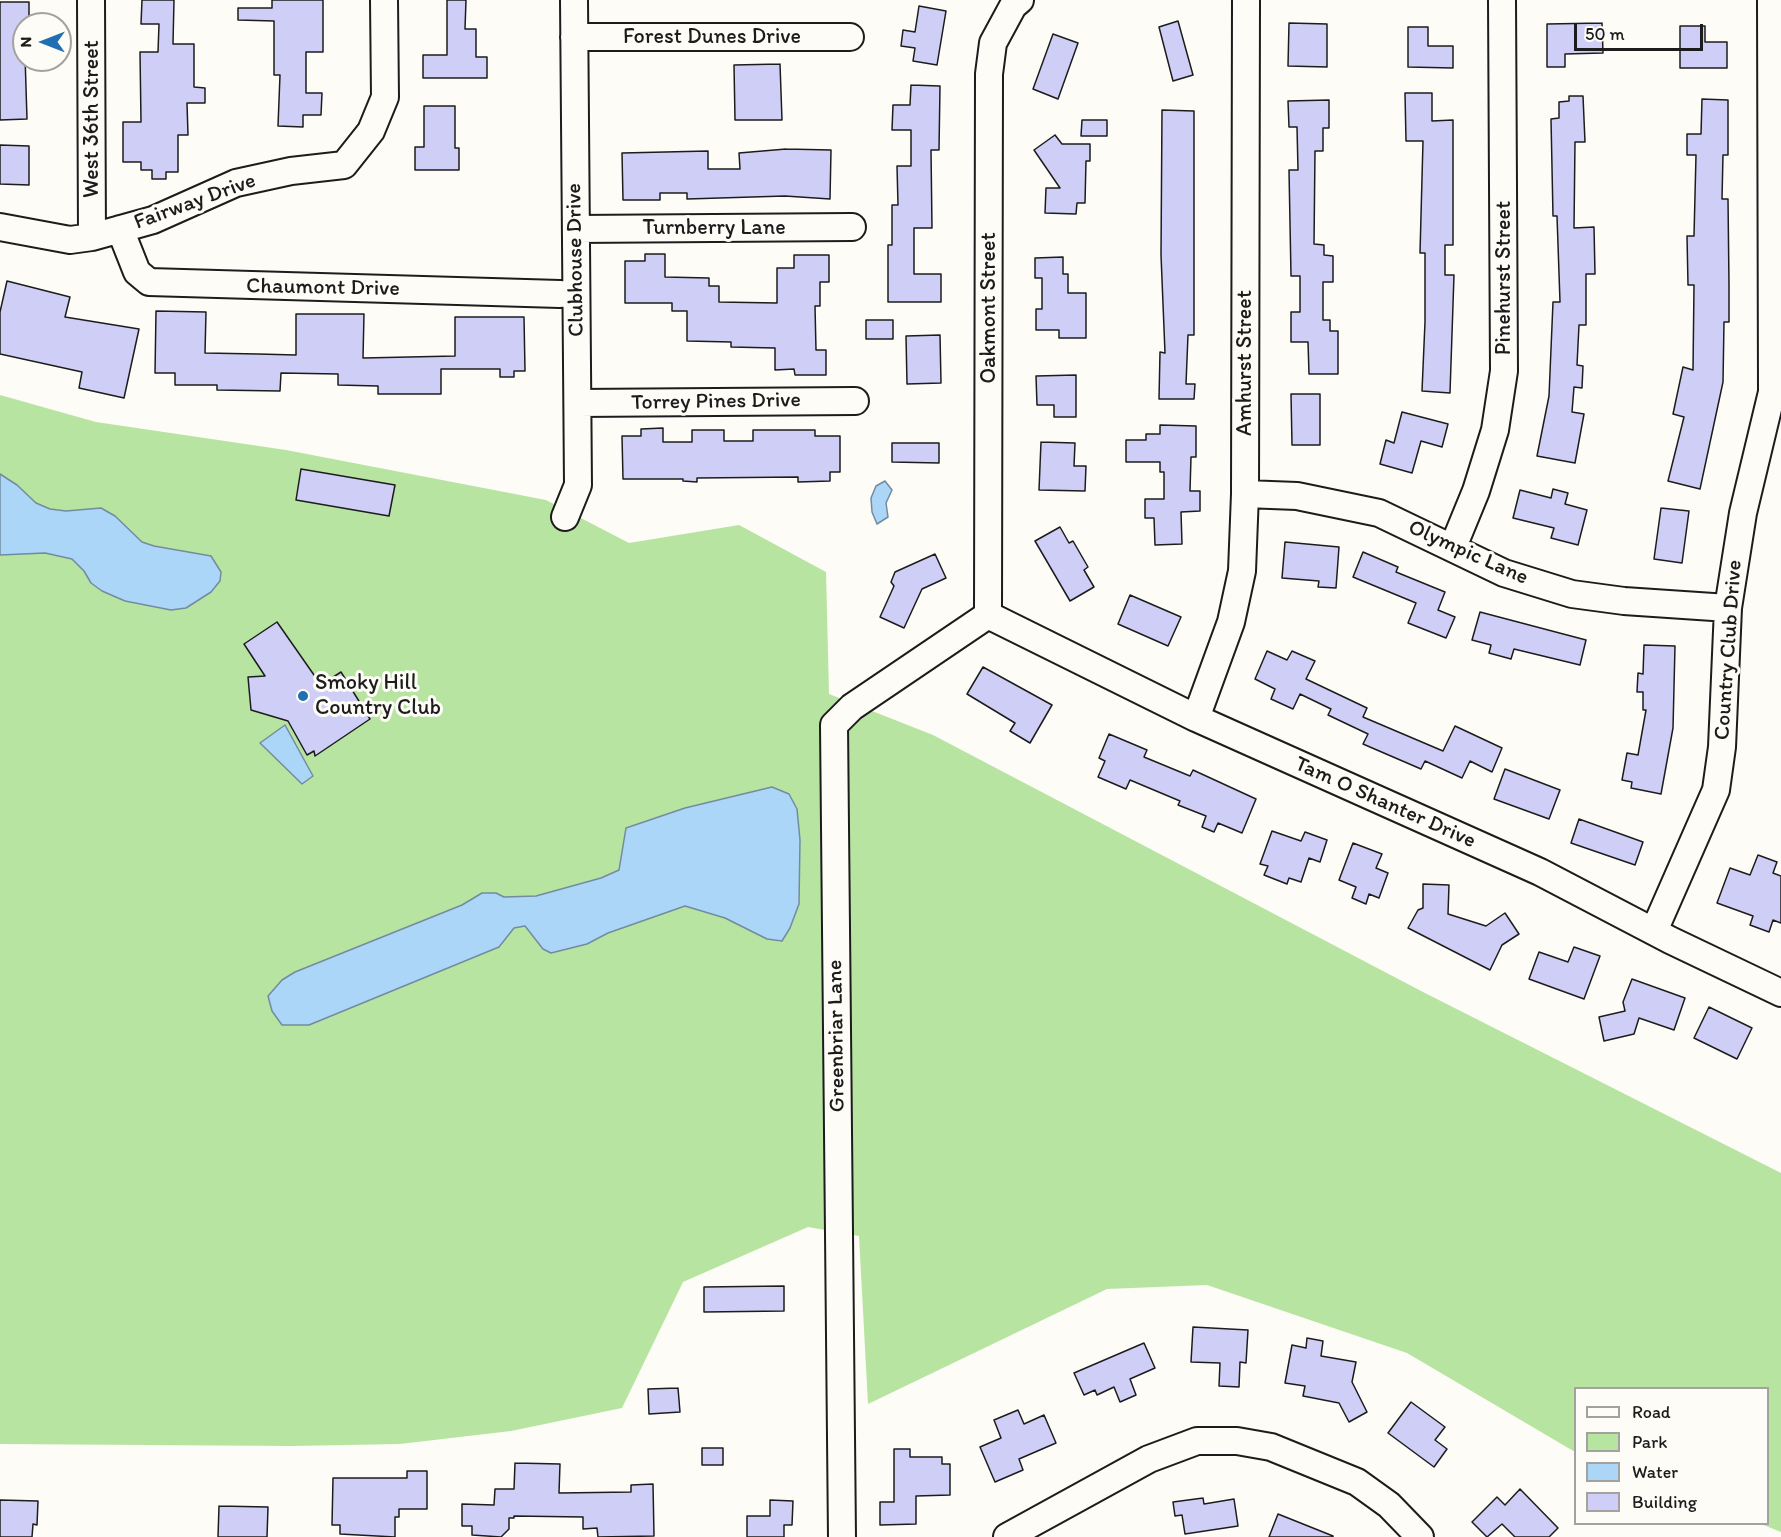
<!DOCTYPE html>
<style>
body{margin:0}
#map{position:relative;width:1781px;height:1537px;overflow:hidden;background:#fdfcf7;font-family:Itim,sans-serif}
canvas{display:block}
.legend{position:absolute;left:1574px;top:1387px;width:195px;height:138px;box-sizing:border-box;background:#fdfcf7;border:2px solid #a3a29f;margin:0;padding:8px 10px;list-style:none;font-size:18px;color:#1c1c1c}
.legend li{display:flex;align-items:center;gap:12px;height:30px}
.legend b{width:30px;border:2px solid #a3a29f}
.north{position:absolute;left:12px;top:12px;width:60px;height:60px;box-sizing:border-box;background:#fdfcf7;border:2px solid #a3a29f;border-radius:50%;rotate:270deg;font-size:16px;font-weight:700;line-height:24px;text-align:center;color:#1c1c1c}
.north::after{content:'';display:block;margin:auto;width:21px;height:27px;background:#1f6fb2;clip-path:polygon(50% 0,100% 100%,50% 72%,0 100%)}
.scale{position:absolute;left:1574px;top:24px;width:129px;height:27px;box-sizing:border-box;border:3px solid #1c1c1c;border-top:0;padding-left:8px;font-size:18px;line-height:21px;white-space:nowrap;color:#1c1c1c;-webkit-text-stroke:4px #fdfcf7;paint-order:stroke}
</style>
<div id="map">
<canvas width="1781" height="1537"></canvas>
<ul class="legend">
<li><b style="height:8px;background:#fdfcf7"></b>Road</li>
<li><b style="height:16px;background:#b8e4a2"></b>Park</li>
<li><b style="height:16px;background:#acd6f7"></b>Water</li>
<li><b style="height:16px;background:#cfcef7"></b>Building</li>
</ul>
<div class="north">N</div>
<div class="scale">50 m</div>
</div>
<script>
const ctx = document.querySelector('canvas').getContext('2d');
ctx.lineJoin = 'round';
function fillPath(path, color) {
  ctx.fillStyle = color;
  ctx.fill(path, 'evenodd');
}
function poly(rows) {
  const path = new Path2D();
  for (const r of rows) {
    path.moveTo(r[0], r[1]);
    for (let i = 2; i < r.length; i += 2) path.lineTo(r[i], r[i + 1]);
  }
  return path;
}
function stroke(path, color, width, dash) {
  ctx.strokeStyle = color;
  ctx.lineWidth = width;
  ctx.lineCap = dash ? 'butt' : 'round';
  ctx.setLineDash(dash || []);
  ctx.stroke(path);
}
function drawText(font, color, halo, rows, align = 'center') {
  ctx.font = font + ' Itim,sans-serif';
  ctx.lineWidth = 6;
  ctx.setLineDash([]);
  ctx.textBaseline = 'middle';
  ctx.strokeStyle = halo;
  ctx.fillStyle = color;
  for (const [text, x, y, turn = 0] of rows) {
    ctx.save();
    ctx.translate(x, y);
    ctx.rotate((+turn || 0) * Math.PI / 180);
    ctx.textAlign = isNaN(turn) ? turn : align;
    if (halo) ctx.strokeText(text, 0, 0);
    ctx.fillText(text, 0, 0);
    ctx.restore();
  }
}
fillPath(poly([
 [0,395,96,422,286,450,546,500,629,543,739,525,826,572,829,694,933,735,1423,992,1781,1173,1781,1532,1761,1524,1768,1524,1768,1388,1576,1388,1575,1452,1407,1353,1207,1285,1107,1289,868,1404,859,1236,808,1227,683,1282,622,1408,511,1431,400,1444,292,1446,0,1444]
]), '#b8e4a2');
const water = poly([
 [0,474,17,485,36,503,50,509,66,511,101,508,115,516,142,542,154,546,211,556,221,572,220,581,211,592,186,608,171,610,125,601,102,591,91,583,84,571,72,559,45,553,0,555,0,474],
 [885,481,892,490,886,503,888,517,877,524,872,512,871,498,876,486,885,481],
 [285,725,313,776,302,784,260,743,285,725],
 [772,787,789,794,797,809,800,840,799,904,790,928,782,941,767,939,725,918,685,906,608,933,587,944,551,953,543,949,525,926,514,928,499,947,309,1025,282,1025,272,1011,268,996,282,980,295,972,462,905,482,893,496,893,504,897,536,896,601,878,619,870,626,828,685,808,772,787]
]);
fillPath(water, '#acd6f7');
stroke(water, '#728c9f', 1.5);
const building = poly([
 [142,0,174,0,173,44,194,44,194,87,205,88,205,103,187,103,188,135,178,135,178,172,166,172,166,179,152,179,152,170,141,170,141,162,123,162,123,122,141,122,140,52,158,52,159,24,141,24,142,0],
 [272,0,323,0,323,52,306,52,306,93,322,93,321,115,303,115,303,127,278,126,280,75,274,75,274,21,238,20,238,8,272,8,272,0],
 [447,0,466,0,465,29,476,29,476,57,487,57,487,78,423,78,423,55,447,55,447,0],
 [0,2,29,2,29,24,24,24,27,119,0,120,0,2],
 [919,6,946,11,937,65,913,61,915,48,901,46,903,30,915,32,919,6],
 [1178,21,1193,75,1173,81,1159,27,1178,21],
 [1289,23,1327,24,1327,67,1288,66,1289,23],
 [1602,23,1603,53,1565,54,1565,67,1547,67,1547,24,1602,23],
 [1680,26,1705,26,1705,42,1727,42,1727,68,1680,68,1680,26],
 [1408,27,1428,27,1428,46,1453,46,1453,68,1408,67,1408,27],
 [1053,34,1078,43,1058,99,1033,89,1053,34],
 [780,64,782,120,735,120,734,65,780,64],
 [911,85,940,86,939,150,931,150,932,228,914,228,914,274,941,274,941,302,888,302,888,245,892,245,892,205,898,205,897,166,911,166,911,130,892,130,893,105,910,105,911,85],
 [1405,93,1432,93,1432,121,1453,120,1453,245,1445,245,1445,275,1454,275,1450,393,1422,391,1425,322,1425,253,1420,253,1423,141,1406,141,1405,93],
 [1569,96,1583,96,1585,142,1575,142,1574,228,1594,227,1595,274,1586,274,1586,325,1579,325,1577,365,1583,366,1582,388,1574,387,1572,412,1584,414,1575,463,1537,456,1549,396,1553,302,1560,302,1557,216,1553,216,1551,119,1559,118,1559,102,1569,101,1569,96],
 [1702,99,1728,100,1728,155,1723,155,1722,199,1728,199,1729,285,1729,322,1724,322,1723,382,1700,489,1668,481,1684,417,1673,414,1683,367,1693,370,1694,285,1688,285,1687,236,1694,236,1696,155,1687,155,1687,134,1701,134,1702,99],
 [1329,100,1329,128,1323,128,1323,151,1315,151,1314,244,1324,245,1324,255,1333,256,1333,282,1323,282,1323,320,1330,320,1330,331,1338,331,1338,374,1309,374,1308,342,1291,342,1291,312,1300,312,1300,276,1291,276,1289,170,1298,170,1297,127,1289,127,1288,101,1329,100],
 [424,106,455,106,455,148,459,148,459,170,415,170,415,147,424,147,424,106],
 [1162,110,1194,111,1194,335,1188,335,1186,384,1195,384,1194,399,1159,399,1160,352,1165,353,1161,255,1162,110],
 [1082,120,1107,120,1107,136,1081,136,1082,120],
 [1055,135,1062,144,1090,144,1090,161,1086,161,1085,203,1077,203,1076,214,1045,213,1046,188,1060,188,1034,150,1055,135],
 [0,145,29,146,29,185,0,184,0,145],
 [786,149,831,150,830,199,785,196,687,199,687,193,660,193,660,200,623,200,622,153,708,151,708,169,740,169,739,153,786,149],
 [645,254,665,254,665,277,709,278,709,286,719,286,719,302,777,303,777,268,794,268,794,255,829,255,829,282,820,282,820,306,815,306,816,350,826,350,826,375,795,375,794,369,775,370,775,348,731,347,731,342,687,341,687,311,672,311,672,303,625,303,625,261,645,261,645,254],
 [1063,257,1063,274,1068,274,1068,293,1086,293,1086,338,1059,338,1059,330,1036,330,1036,309,1042,309,1042,278,1035,278,1035,258,1063,257],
 [7,281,70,297,65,317,139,329,124,398,79,388,82,372,0,354,0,312,7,281],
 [156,311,206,312,205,353,258,354,296,355,296,314,364,314,363,358,455,356,455,317,524,317,525,371,514,371,514,377,500,377,500,369,441,369,441,394,378,394,378,386,338,385,338,374,281,373,280,391,217,390,217,385,175,385,175,373,155,373,156,311],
 [866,320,893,320,893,339,866,339,866,320],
 [940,335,941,383,907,384,906,336,940,335],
 [1076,375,1076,417,1054,417,1054,405,1037,405,1036,376,1076,375],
 [1291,394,1320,394,1320,445,1292,445,1291,394],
 [1402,412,1448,424,1442,447,1421,441,1412,473,1380,464,1386,440,1394,443,1402,412],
 [1160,425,1196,426,1196,457,1191,457,1190,491,1200,491,1200,511,1181,512,1182,544,1155,545,1154,518,1145,518,1145,499,1164,499,1164,472,1160,472,1160,462,1126,462,1126,440,1146,440,1146,434,1160,434,1160,425],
 [663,428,663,442,692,442,692,430,724,430,724,441,753,441,753,430,815,430,815,436,840,436,840,472,830,472,830,481,798,482,798,477,697,478,697,482,683,481,683,479,623,479,622,436,641,436,641,429,663,428],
 [1041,442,1075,443,1074,466,1086,466,1085,491,1039,490,1041,442],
 [892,443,939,443,939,463,892,462,892,443],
 [301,469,395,485,389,516,296,500,301,469],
 [1553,489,1568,493,1565,504,1587,510,1578,545,1551,538,1554,528,1513,518,1520,490,1551,498,1553,489],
 [1661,508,1689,511,1682,563,1654,559,1661,508],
 [1060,527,1069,543,1073,541,1088,567,1084,570,1094,587,1070,601,1035,541,1060,527],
 [1285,542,1339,547,1336,588,1318,587,1319,581,1282,578,1285,542],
 [1363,552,1398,567,1396,572,1445,592,1438,610,1455,617,1446,638,1408,623,1416,603,1353,577,1363,552],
 [935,554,946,578,922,589,904,628,880,617,894,586,891,582,895,572,935,554],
 [1130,595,1181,617,1168,646,1118,624,1130,595],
 [1480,612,1586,640,1580,665,1514,649,1511,659,1489,653,1491,645,1472,640,1480,612],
 [277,622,321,685,341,672,370,719,315,756,314,751,307,755,288,721,251,710,248,677,265,676,244,644,277,622],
 [1644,645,1675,646,1673,728,1661,794,1631,788,1632,782,1622,780,1627,753,1638,755,1646,710,1643,710,1643,692,1637,692,1638,673,1643,674,1644,645],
 [1267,651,1287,660,1292,651,1315,661,1306,679,1367,708,1363,717,1443,751,1455,726,1502,748,1492,772,1470,761,1462,778,1425,761,1421,769,1363,744,1368,734,1328,715,1331,709,1300,694,1293,709,1271,699,1275,689,1255,679,1267,651],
 [983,667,1052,705,1030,743,1010,731,1015,723,967,694,983,667],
 [1109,734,1147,750,1144,757,1190,776,1193,770,1256,799,1242,833,1218,823,1214,832,1202,827,1206,816,1178,805,1180,801,1130,780,1126,789,1098,777,1105,761,1099,758,1109,734],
 [1505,769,1560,790,1549,819,1494,799,1505,769],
 [1579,819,1643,842,1635,865,1571,843,1579,819],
 [1272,831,1301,841,1305,832,1327,840,1320,862,1309,858,1301,882,1289,878,1287,884,1264,875,1268,866,1260,864,1272,831],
 [1353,843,1382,854,1376,868,1388,873,1379,898,1369,894,1366,904,1352,898,1356,887,1339,880,1353,843],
 [1758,855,1777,862,1773,873,1781,876,1781,923,1773,920,1769,932,1750,925,1753,916,1717,903,1730,868,1750,875,1758,855],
 [1423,884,1449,885,1448,914,1486,926,1505,913,1519,934,1502,945,1490,970,1408,928,1418,910,1423,908,1423,884],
 [1574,947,1600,956,1584,999,1529,979,1539,952,1568,962,1574,947],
 [1632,979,1685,998,1674,1030,1639,1018,1634,1034,1604,1041,1599,1017,1625,1011,1623,1002,1632,979],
 [1709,1007,1752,1028,1737,1059,1694,1038,1709,1007],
 [784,1286,784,1311,704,1312,704,1287,784,1286],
 [1193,1327,1248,1330,1246,1363,1240,1362,1239,1387,1219,1386,1220,1363,1191,1362,1193,1327],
 [1307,1338,1323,1341,1321,1356,1356,1362,1352,1382,1367,1412,1349,1422,1339,1403,1303,1396,1305,1386,1285,1383,1292,1345,1306,1348,1307,1338],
 [1144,1343,1155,1368,1130,1379,1136,1395,1120,1402,1114,1387,1097,1395,1095,1390,1084,1395,1074,1373,1144,1343],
 [678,1388,680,1412,649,1414,648,1389,678,1388],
 [1411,1402,1445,1427,1435,1440,1447,1449,1434,1467,1388,1433,1411,1402],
 [1018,1410,1024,1424,1044,1415,1056,1443,1019,1459,1023,1470,995,1482,980,1447,1001,1438,994,1420,1018,1410],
 [702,1448,723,1448,723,1465,702,1465,702,1448],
 [894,1449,910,1449,910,1457,942,1457,942,1464,950,1464,950,1495,916,1496,916,1524,880,1525,880,1502,894,1502,894,1449],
 [515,1463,560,1464,559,1493,631,1492,631,1485,653,1484,654,1536,598,1537,597,1528,583,1529,583,1517,514,1516,514,1518,509,1518,509,1529,501,1537,472,1535,472,1526,462,1526,462,1504,494,1505,495,1489,514,1489,515,1463],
 [407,1471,427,1471,427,1509,399,1509,399,1517,395,1517,395,1537,340,1534,340,1525,332,1525,333,1478,407,1478,407,1471],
 [1520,1489,1558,1528,1549,1537,1515,1537,1502,1524,1487,1537,1472,1522,1497,1497,1505,1505,1520,1489],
 [1203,1498,1204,1504,1234,1499,1238,1526,1185,1534,1182,1515,1175,1516,1173,1502,1203,1498],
 [0,1500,38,1501,37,1525,33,1524,32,1537,0,1537,0,1500],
 [770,1500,793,1501,792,1525,784,1525,784,1537,747,1537,747,1516,770,1516,770,1500],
 [219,1506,268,1507,267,1537,218,1537,219,1506],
 [1278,1514,1333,1536,1333,1537,1269,1537,1278,1514]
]);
fillPath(building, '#cfcef7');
stroke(building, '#1c1c1c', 1.5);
const minor = poly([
 [91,0,92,237],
 [574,37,850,37],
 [0,227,70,240,92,237,153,220,236,183,291,171,344,165,371,131,385,97,384,0],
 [120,229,137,272,149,282,560,294],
 [576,229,852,227],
 [578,403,855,401],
 [1245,494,1297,496,1379,513,1504,573,1572,594,1624,601,1728,608],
 [565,517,578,485,574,0],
 [1453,547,1476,491,1495,430,1504,371,1502,0],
 [988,615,1196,718,1540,872,1670,940,1781,993],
 [988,615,989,74,993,43,1013,6,1020,0],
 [1196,718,1231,622,1242,571,1245,494,1246,0],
 [1654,931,1716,790,1722,747,1728,608,1743,513,1772,392,1771,0],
 [842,1537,834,725,852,707,988,615],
 [1007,1537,1149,1459,1197,1441,1237,1441,1271,1447,1357,1482,1389,1505,1420,1537]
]);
stroke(minor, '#1c1c1c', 30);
stroke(minor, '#fdfcf7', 26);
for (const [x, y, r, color] of [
 [303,696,6,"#1f6fb2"]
]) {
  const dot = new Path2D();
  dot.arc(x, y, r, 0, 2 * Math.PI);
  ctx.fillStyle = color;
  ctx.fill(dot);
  stroke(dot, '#fdfcf7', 2);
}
drawText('22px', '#1c1c1c', '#fdfcf7', [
 ["Forest Dunes Drive",712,37],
 ["West 36th Street",92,119,-90],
 ["Fairway Drive",195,202,-20],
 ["Turnberry Lane",714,228],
 ["Clubhouse Drive",576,260,-91],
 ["Pinehurst Street",1504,278,-90],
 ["Chaumont Drive",323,288,1],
 ["Oakmont Street",989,308,-90],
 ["Amhurst Street",1245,363,-90],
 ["Torrey Pines Drive",716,402,-1],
 ["Olympic Lane",1468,553,24],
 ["Country Club Drive",1729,650,-86],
 ["Tam O Shanter Drive",1385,803,24],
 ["Greenbriar Lane",837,1036,-91]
]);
drawText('22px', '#1c1c1c', '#fdfcf7', [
 ["Smoky Hill",315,683],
 ["Country Club",315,708]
], 'left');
</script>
